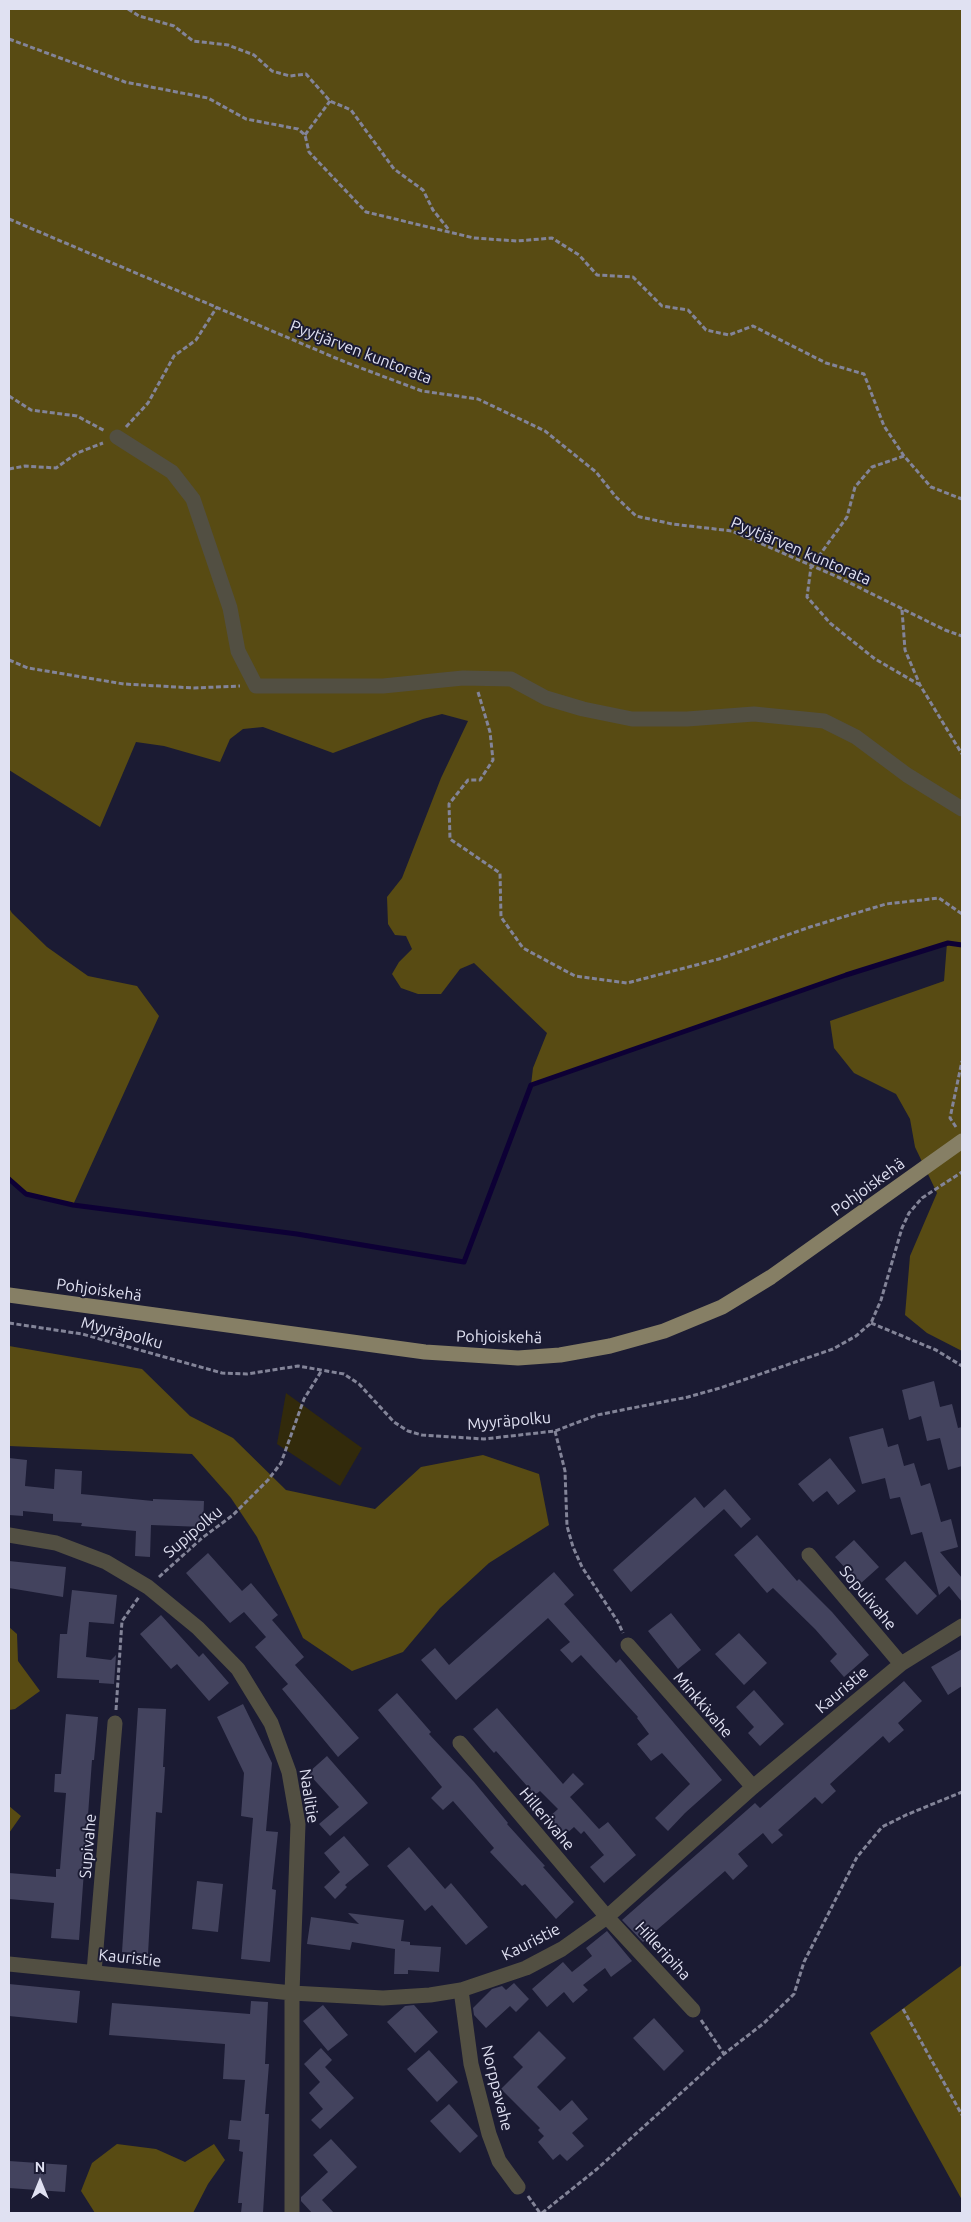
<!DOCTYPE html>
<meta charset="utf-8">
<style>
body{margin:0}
#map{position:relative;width:971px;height:2222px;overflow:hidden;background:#1b1b33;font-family:Ubuntu,sans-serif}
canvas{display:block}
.frame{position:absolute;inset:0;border:10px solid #e0e1f2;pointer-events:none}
.north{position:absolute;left:15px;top:2157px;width:50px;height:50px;-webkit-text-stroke:4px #1b1b33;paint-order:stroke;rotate:0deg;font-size:14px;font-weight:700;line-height:20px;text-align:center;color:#e0e1f2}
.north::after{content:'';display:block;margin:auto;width:18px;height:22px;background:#e0e1f2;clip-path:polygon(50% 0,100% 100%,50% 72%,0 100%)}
</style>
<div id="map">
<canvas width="971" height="2222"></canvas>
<div class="frame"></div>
<div class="north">N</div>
</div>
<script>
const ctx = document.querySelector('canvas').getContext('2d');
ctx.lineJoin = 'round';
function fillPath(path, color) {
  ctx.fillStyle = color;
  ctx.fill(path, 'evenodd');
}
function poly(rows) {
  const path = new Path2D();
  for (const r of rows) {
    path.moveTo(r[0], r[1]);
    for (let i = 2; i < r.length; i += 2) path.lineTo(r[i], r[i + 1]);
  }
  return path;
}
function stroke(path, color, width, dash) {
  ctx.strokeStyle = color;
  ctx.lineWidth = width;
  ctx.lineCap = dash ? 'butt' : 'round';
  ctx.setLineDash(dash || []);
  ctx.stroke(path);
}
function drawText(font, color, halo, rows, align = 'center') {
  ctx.font = font + ' Ubuntu,sans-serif';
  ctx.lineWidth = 4;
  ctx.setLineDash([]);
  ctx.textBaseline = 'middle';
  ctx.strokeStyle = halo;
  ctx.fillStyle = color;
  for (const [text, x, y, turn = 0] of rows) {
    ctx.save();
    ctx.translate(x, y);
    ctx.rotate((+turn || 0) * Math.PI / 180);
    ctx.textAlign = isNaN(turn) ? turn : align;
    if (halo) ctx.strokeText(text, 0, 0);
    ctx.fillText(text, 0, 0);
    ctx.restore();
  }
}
fillPath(poly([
 [286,1393,362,1448,340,1486,277,1444]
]), '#322a0b');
fillPath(poly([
 [9,9,962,9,962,1351,927,1333,905,1315,910,1256,937,1193,915,1147,910,1119,896,1094,854,1073,834,1048,830,1021,944,981,947,943,846,975,531,1085,533,1068,547,1033,474,963,460,969,441,994,418,994,401,988,392,974,399,962,412,949,406,936,395,935,388,924,387,897,402,878,441,778,468,721,442,714,423,719,333,753,263,727,243,729,230,739,220,762,164,746,136,742,100,827,9,770],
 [9,908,12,913,47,947,88,976,137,986,159,1016,73,1205,26,1194,9,1179],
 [9,1346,142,1369,190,1416,233,1438,286,1490,375,1509,421,1467,483,1455,539,1474,549,1525,489,1563,440,1608,403,1652,352,1671,303,1638,257,1537,231,1498,192,1454,9,1446],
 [9,1627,17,1634,18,1661,40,1691,15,1709,9,1710],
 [9,1806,21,1816,9,1833],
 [962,1965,962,2200,870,2033],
 [117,2144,156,2149,185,2162,214,2144,225,2160,208,2184,193,2213,95,2213,81,2191,92,2163]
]), '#584b13');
stroke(poly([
 [9,1179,26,1194,73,1205,297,1234,464,1262,531,1085,846,975,948,943,962,945]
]), '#0d0035', 5);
fillPath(poly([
 [934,1381,940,1407,952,1404,958,1428,962,1427,962,1466,948,1470,940,1438,927,1441,921,1416,909,1420,902,1390],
 [883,1428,888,1447,898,1444,904,1466,914,1463,921,1486,930,1483,941,1522,951,1519,958,1547,940,1552,962,1578,962,1602,949,1586,939,1595,922,1532,911,1535,900,1497,890,1499,885,1478,862,1484,849,1437],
 [9,1458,27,1460,25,1486,54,1489,55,1469,82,1471,81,1494,153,1501,153,1499,204,1501,203,1527,151,1525,150,1557,135,1556,136,1531,81,1526,82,1523,53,1521,53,1514,23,1511,23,1516,9,1515],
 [830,1458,856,1491,838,1505,827,1491,813,1502,798,1484],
 [725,1489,751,1519,741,1528,724,1509,631,1592,613,1570,695,1497,704,1508],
 [757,1535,797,1581,799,1579,832,1612,869,1655,844,1677,830,1661,837,1654,815,1629,773,1588,767,1593,734,1555],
 [854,1540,879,1567,860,1584,835,1557],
 [208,1553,242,1591,251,1583,278,1615,272,1620,304,1657,295,1665,359,1738,338,1757,282,1689,288,1684,255,1647,266,1637,244,1612,230,1623,186,1573],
 [9,1561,66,1567,63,1597,9,1588],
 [905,1561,937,1596,917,1615,885,1579],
 [554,1572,574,1595,564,1604,616,1663,620,1659,722,1780,685,1813,668,1831,655,1818,690,1784,662,1753,651,1761,637,1744,649,1734,637,1718,638,1717,581,1655,572,1663,560,1650,570,1642,548,1618,456,1700,421,1660,435,1648,449,1665],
 [72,1590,117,1595,114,1624,89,1622,86,1657,111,1660,116,1655,114,1684,99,1683,99,1680,57,1678,60,1634,67,1634],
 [671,1613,701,1650,678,1669,648,1631],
 [161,1615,199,1657,203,1653,229,1683,209,1701,177,1664,171,1669,140,1634],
 [739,1633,767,1663,744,1685,715,1654],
 [962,1649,962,1686,948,1695,931,1667],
 [904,1681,922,1701,898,1723,904,1730,889,1743,883,1736,830,1784,836,1791,822,1804,815,1797,778,1830,783,1835,772,1844,763,1833,738,1854,748,1866,733,1880,725,1871,643,1942,622,1920,755,1803,760,1808],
 [754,1690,784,1724,760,1746,748,1733,754,1727,736,1707],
 [397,1693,431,1732,429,1734,474,1782,508,1823,507,1824,545,1866,543,1867,574,1902,556,1919,525,1884,522,1886,490,1852,494,1848,453,1801,443,1810,431,1798,442,1787,378,1710],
 [243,1704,272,1763,266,1831,278,1832,272,1889,276,1890,270,1962,241,1959,253,1818,241,1816,244,1773,217,1717],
 [138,1708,166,1709,163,1767,165,1767,162,1813,156,1812,148,1954,122,1952],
 [497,1708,563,1784,573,1773,584,1784,570,1797,599,1829,608,1822,636,1855,604,1883,590,1867,604,1855,584,1831,581,1834,574,1827,565,1835,549,1817,558,1809,540,1791,535,1795,496,1751,494,1753,473,1729],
 [66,1714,98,1717,94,1760,92,1760,79,1940,51,1938,54,1903,9,1899,9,1873,56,1877,56,1869,60,1869,66,1793,54,1792,55,1774,61,1774],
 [327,1756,368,1803,330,1836,319,1824,339,1807,308,1773],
 [344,1836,369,1865,345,1885,347,1887,335,1899,324,1887,340,1872,324,1853],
 [409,1847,445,1889,451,1883,488,1927,466,1945,432,1905,425,1911,387,1866],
 [197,1881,223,1884,218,1932,192,1929],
 [348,1913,404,1920,401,1941,410,1942,410,1945,441,1947,439,1972,408,1970,408,1974,394,1974,395,1949,352,1942,350,1950,307,1944,311,1917,359,1924],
 [607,1931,632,1961,611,1977,605,1968,583,1985,588,1990,573,2003,564,1992,547,2007,532,1989,563,1962,572,1972,592,1956,586,1948],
 [514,1983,529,1999,516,2012,510,2006,486,2028,474,2015,473,2008,492,1989,502,1986,506,1990],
 [9,1984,80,1991,77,2023,9,2016],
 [251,2001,268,2002,265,2064,269,2064,265,2114,269,2114,263,2213,241,2213,242,2203,238,2203,243,2152,239,2151,240,2140,228,2139,230,2120,241,2121,245,2080,223,2079,225,2044,109,2035,112,2003,250,2014],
 [323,2005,348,2035,328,2051,303,2021],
 [414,2005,438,2032,415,2053,387,2022,405,2006],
 [654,2018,684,2051,664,2071,633,2038],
 [539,2031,566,2058,537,2087,560,2111,572,2100,588,2119,572,2133,584,2146,567,2161,560,2154,553,2160,538,2142,544,2136,538,2130,540,2128,501,2089,523,2067,513,2057],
 [321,2048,332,2060,325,2067,354,2098,320,2129,311,2120,323,2109,309,2093,320,2082,304,2064],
 [429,2050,458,2082,437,2102,407,2069],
 [449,2104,478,2136,460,2153,430,2121],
 [331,2139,357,2167,322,2200,334,2213,312,2213,301,2201,301,2197,328,2172,313,2155],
 [9,2161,67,2165,65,2192,9,2188]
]), '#43435e');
stroke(poly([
 [128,9,139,16,174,26,193,41,228,45,254,55,272,71,290,76,306,74,330,101,351,110,394,169,423,190,433,210,449,230],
 [9,39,125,82,208,98,246,119,298,129,305,135,309,152,366,212,474,238,517,241,552,238,579,255,597,275,633,277,662,306,688,310,706,330,729,335,753,326,826,363,864,374,884,426,904,456,931,487,962,499],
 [305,135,330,101],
 [9,219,345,362,422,391,478,399,545,431,596,472,616,497,636,516,672,524,732,531,840,578,945,630,962,636],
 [9,396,31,410,77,416,105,431],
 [126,427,148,403,174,356,196,340,217,307],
 [904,456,872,467,855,487,847,517,811,567,807,597,830,623,875,659,920,685],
 [9,469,25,466,56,468,77,453,103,443],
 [902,610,905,650,920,685,962,754],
 [9,660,28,668,124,684,194,688,240,686],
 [478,692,490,732,493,760,480,780,468,780,449,804,450,839,500,873,501,917,523,948,575,976,627,983,719,959,810,927,886,904,939,898,962,914],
 [956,1127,950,1118,962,1061],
 [9,1323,82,1334,222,1373,247,1374,298,1366,344,1374,359,1384,394,1422,408,1431,422,1435,484,1439,555,1431,597,1415,688,1397,720,1388,833,1349,856,1336,871,1323,881,1300,902,1228,909,1213,922,1198,962,1172],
 [871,1323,936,1350,962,1366],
 [555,1431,565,1471,567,1526,573,1547,582,1567,618,1622,623,1633],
 [159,1577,202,1538,233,1515,268,1480,281,1463,304,1399,322,1370],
 [116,1710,122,1621,139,1597],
 [903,2009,962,2115],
 [701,2020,724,2054],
 [528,2196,540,2213],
 [542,2213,597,2169,724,2054,764,2023,794,1994,804,1962,857,1857,882,1827,906,1815,962,1792]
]), '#838498', 3, [5, 2.5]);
stroke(poly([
 [117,437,172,472,193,499,230,608,238,651,256,686,383,686,463,678,511,679,546,698,583,709,632,719,687,719,754,714,824,721,856,737,907,775,962,809],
 [9,1535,56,1543,106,1562,148,1587,198,1628,238,1669,271,1723,289,1772,298,1824,292,1993,292,2213],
 [809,1555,901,1664],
 [628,1645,753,1787],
 [460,1743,607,1917,693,2010],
 [9,1964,292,1993,383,1998,430,1995,461,1990,526,1968,562,1949,607,1917,753,1787,901,1664,962,1626],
 [94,1972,115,1723],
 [461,1990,471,2064,489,2134,499,2161,518,2187]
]), '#524f42', 15);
stroke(poly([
 [9,1295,425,1352,518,1358,560,1355,610,1346,664,1331,722,1307,771,1277,962,1141]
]), '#867f65', 15);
drawText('16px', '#e0e1f2', '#1b1b33', [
 ["Pyytjärven kuntorata",361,352,21],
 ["Pyytjärven kuntorata",801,551,23],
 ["Pohjoiskehä",868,1187,-36],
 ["Pohjoiskehä",99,1290,8],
 ["Myyräpolku",122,1333,15],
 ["Pohjoiskehä",499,1337,1],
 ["Myyräpolku",509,1421,-5],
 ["Supipolku",193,1532,-40],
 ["Sopulivahe",868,1598,50],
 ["Kauristie",842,1690,-40],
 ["Minkkivahe",703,1705,49],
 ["Naalitie",309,1796,81],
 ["Hillerivahe",547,1819,50],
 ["Supivahe",88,1846,-85],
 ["Kauristie",531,1942,-27],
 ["Hilleripiha",663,1951,47],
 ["Kauristie",130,1958,6],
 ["Norppavahe",497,2088,76]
]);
</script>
